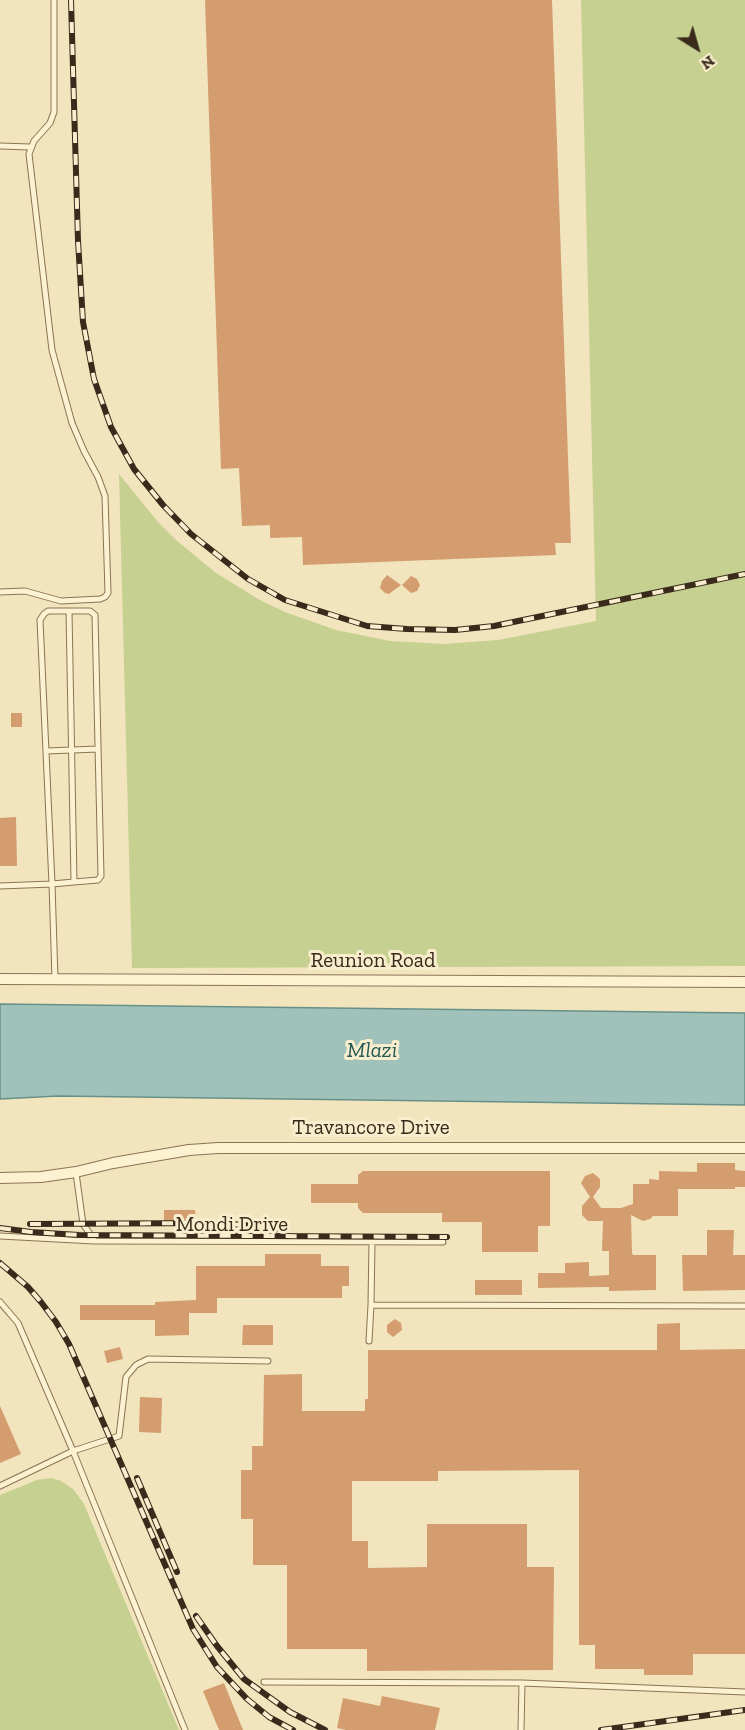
<!DOCTYPE html>
<style>
body{margin:0}
#map{position:relative;width:745px;height:1730px;overflow:hidden;background:#f2e4bd;font-family:"Zilla Slab",serif}
canvas{display:block}
.north{position:absolute;left:667px;top:18px;width:60px;height:60px;-webkit-text-stroke:4px #f8eecd;paint-order:stroke;rotate:143deg;font-size:16px;font-weight:700;line-height:24px;text-align:center;color:#392a1b}
.north::after{content:'';display:block;margin:auto;width:21px;height:27px;background:#392a1b;clip-path:polygon(50% 0,100% 100%,50% 72%,0 100%)}
</style>
<div id="map">
<canvas width="745" height="1730"></canvas>
<div class="north">N</div>
</div>
<script>
const ctx = document.querySelector('canvas').getContext('2d');
ctx.lineJoin = 'round';
function fillPath(path, color) {
  ctx.fillStyle = color;
  ctx.fill(path, 'evenodd');
}
function poly(rows) {
  const path = new Path2D();
  for (const r of rows) {
    path.moveTo(r[0], r[1]);
    for (let i = 2; i < r.length; i += 2) path.lineTo(r[i], r[i + 1]);
  }
  return path;
}
function stroke(path, color, width, dash) {
  ctx.strokeStyle = color;
  ctx.lineWidth = width;
  ctx.lineCap = dash ? 'butt' : 'round';
  ctx.setLineDash(dash || []);
  ctx.stroke(path);
}
function drawText(font, color, halo, rows, align = 'center') {
  ctx.font = font + ' "Zilla Slab",serif';
  ctx.lineWidth = 6;
  ctx.setLineDash([]);
  ctx.textBaseline = 'middle';
  ctx.strokeStyle = halo;
  ctx.fillStyle = color;
  for (const [text, x, y, turn = 0] of rows) {
    ctx.save();
    ctx.translate(x, y);
    ctx.rotate((+turn || 0) * Math.PI / 180);
    ctx.textAlign = isNaN(turn) ? turn : align;
    if (halo) ctx.strokeText(text, 0, 0);
    ctx.fillText(text, 0, 0);
    ctx.restore();
  }
}
fillPath(poly([
 [581,0,745,0,745,966,132,968,119,474,158,522,176,540,216,573,260,600,285,612,336,630,390,641,444,644,498,640,596,621],
 [51,1478,61,1481,73,1489,84,1504,179,1730,0,1730,0,1495,37,1480]
]), '#c6d090');
const water = poly([
 [0,1004,745,1013,745,1105,58,1096,0,1099,0,1004]
]);
fillPath(water, '#a1c2ba');
stroke(water, '#679188', 1.5);
fillPath(poly([
 [205,0,552,0,571,543,555,543,556,555,303,565,302,537,270,538,270,525,242,526,239,468,221,469],
 [387,575,401,585,389,594,385,593,380,588,382,581],
 [411,576,417,579,420,585,417,591,411,593,402,585],
 [11,713,22,713,22,727,11,727],
 [16,817,17,866,0,866,0,818],
 [697,1163,735,1163,735,1170,745,1171,745,1187,735,1187,735,1189,678,1189,678,1216,653,1216,650,1219,643,1221,631,1215,632,1253,633,1255,656,1255,656,1290,609,1291,609,1287,604,1287,538,1288,538,1273,565,1273,565,1263,589,1262,589,1276,609,1275,609,1251,602,1251,603,1221,588,1221,582,1215,582,1206,590,1197,581,1183,585,1176,593,1173,600,1179,600,1187,593,1197,601,1208,621,1208,633,1204,633,1184,649,1184,649,1179,659,1180,659,1171,697,1172],
 [363,1171,550,1171,550,1226,538,1226,538,1252,482,1252,482,1222,442,1222,442,1213,363,1213,358,1208,358,1203,311,1203,311,1184,358,1184,358,1175],
 [164,1210,195,1210,196,1221,164,1221],
 [707,1230,734,1230,733,1255,745,1255,745,1290,683,1291,682,1255,707,1255],
 [265,1254,321,1254,321,1266,349,1266,349,1286,342,1286,342,1298,217,1298,217,1313,189,1313,189,1335,155,1336,155,1320,80,1320,80,1305,155,1305,155,1302,196,1300,196,1266,265,1266],
 [475,1280,522,1280,522,1295,475,1295],
 [395,1319,401,1323,402,1330,393,1337,387,1332,387,1325],
 [680,1323,680,1350,745,1349,745,1654,693,1654,693,1675,644,1675,644,1669,595,1669,595,1645,579,1645,579,1470,438,1471,438,1481,352,1481,352,1541,368,1541,368,1568,427,1567,427,1524,527,1524,527,1567,554,1567,553,1670,367,1671,367,1649,287,1649,287,1565,253,1565,253,1519,241,1519,241,1470,252,1470,252,1446,263,1446,264,1375,302,1374,302,1411,365,1411,365,1399,368,1399,368,1350,657,1350,657,1324],
 [243,1325,273,1325,273,1345,242,1345],
 [120,1347,123,1359,107,1363,104,1351],
 [140,1397,162,1398,161,1433,139,1432],
 [0,1406,21,1454,0,1463],
 [224,1683,243,1730,219,1730,203,1691],
 [382,1696,440,1708,435,1730,346,1730,337,1728,343,1698,380,1706]
]), '#d39d6f');
const service = poly([
 [0,146,30,147],
 [0,592,25,591,61,601,100,599,105,597,108,593,105,496,98,477,84,451,72,423,52,350,29,154,34,141,50,123,54,112,54,0],
 [69,611,74,882],
 [46,751,98,749],
 [0,886,52,884,74,882,98,880,101,876,95,615,90,611,48,611,44,614,40,620,52,884,55,979],
 [76,1173,83,1224,95,1241,443,1242],
 [0,1236,94,1241],
 [372,1242,371,1305,745,1306],
 [0,1302,18,1323,73,1451,185,1730],
 [369,1341,371,1305],
 [0,1486,73,1451,119,1436,126,1377,136,1365,148,1359,268,1361],
 [264,1682,522,1683,745,1692],
 [521,1730,522,1683]
]);
const minor = poly([
 [0,979,745,982],
 [0,1178,41,1177,76,1172,113,1163,189,1150,218,1148,745,1148]
]);
stroke(service, '#8b7454', 7);
stroke(minor, '#8b7454', 12);
stroke(service, '#fcf1d0', 5);
stroke(minor, '#fcf1d0', 10);
const rail = poly([
 [71,0,78,241,83,322,94,379,111,427,134,469,163,505,191,534,248,579,285,600,367,626,407,629,455,630,494,626,745,574],
 [30,1224,211,1223,245,1225,275,1230],
 [0,1228,31,1232,79,1235,447,1237],
 [0,1263,28,1287,41,1302,56,1322,69,1344,193,1629,217,1667,247,1699,269,1717,293,1730],
 [137,1478,177,1572],
 [196,1616,217,1646,244,1679,290,1712,325,1730],
 [601,1730,745,1710]
]);
stroke(rail, '#392a1b', 6);
stroke(rail, '#f8eecd', 4, [11]);
drawText('21px', '#392a1b', '#f8eecd', [
 ["Reunion Road",373,961],
 ["Travancore Drive",371,1128],
 ["Mondi Drive",232,1225]
]);
drawText('italic 22px', '#285a59', '#f8eecd', [
 ["Mlazi",372,1051]
]);
</script>
